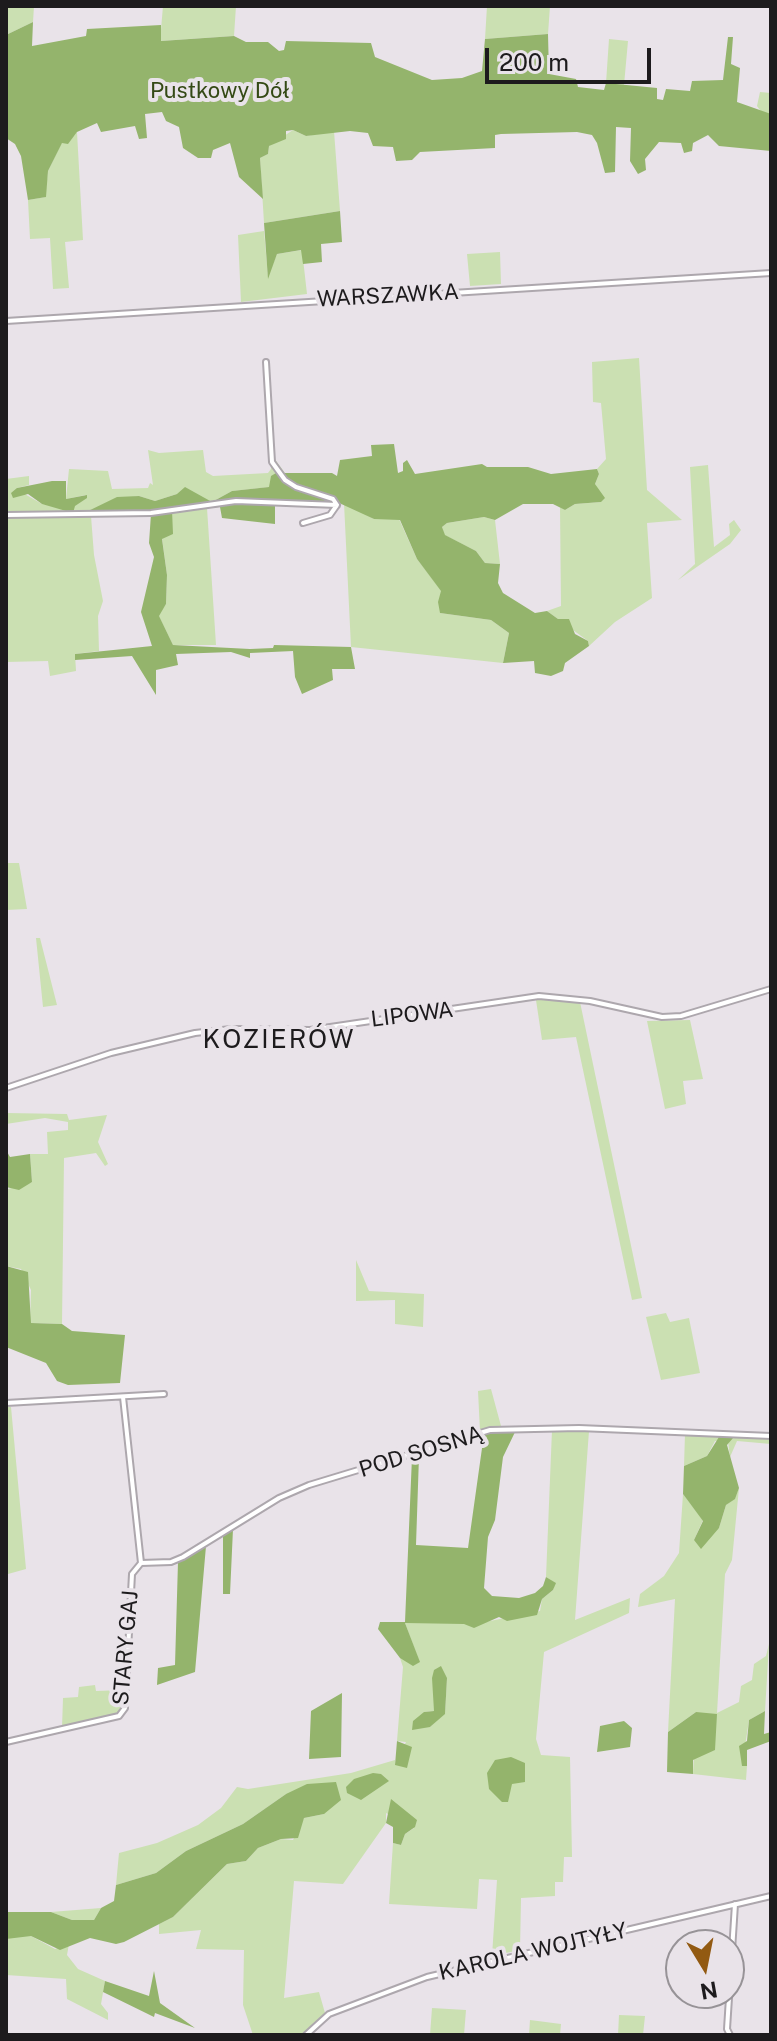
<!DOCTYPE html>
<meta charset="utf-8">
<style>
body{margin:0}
#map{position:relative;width:777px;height:2041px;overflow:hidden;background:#e9e3e9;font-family:"Public Sans",sans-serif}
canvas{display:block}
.frame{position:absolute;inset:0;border:8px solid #1d1b1d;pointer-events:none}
.north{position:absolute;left:665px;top:1929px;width:80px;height:80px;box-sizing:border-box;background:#e9e3e9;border:2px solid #979397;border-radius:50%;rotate:170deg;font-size:22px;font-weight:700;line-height:32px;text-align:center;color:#1d1b1d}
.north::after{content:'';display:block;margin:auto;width:28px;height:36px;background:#925a12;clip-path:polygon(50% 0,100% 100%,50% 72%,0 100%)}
.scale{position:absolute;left:485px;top:48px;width:166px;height:36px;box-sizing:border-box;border:4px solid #1d1b1d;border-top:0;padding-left:10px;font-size:24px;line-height:28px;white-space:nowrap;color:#1d1b1d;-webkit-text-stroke:6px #e9e3e9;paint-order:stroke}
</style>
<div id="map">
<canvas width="777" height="2041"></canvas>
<div class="frame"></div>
<div class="north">N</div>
<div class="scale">200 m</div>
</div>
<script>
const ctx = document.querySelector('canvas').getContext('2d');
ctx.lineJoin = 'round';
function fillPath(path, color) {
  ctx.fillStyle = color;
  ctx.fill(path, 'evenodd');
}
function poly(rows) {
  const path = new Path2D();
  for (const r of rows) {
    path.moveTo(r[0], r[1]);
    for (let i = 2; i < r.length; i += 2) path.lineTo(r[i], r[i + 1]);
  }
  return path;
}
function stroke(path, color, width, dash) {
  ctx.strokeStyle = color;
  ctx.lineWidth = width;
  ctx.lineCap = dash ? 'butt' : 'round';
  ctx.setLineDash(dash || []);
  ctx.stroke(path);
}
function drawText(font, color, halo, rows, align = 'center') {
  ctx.font = font + ' "Public Sans",sans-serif';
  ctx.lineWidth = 8;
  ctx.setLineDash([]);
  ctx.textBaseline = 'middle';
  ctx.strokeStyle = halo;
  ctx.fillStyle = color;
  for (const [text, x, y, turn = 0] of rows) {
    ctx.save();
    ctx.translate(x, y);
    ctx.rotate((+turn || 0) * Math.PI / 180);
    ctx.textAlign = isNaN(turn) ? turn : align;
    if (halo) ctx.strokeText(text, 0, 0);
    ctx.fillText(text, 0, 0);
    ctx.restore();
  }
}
fillPath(poly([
 [6,6,34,6,33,22,6,35],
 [163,6,236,6,234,36,160,41],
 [487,6,550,6,548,34,485,39],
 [609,39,628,41,624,85,606,83],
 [760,92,771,93,771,114,762,113,757,106],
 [293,130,306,136,334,131,340,211,264,223,260,158,268,154,269,146],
 [77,132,83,240,65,242,69,288,53,289,50,238,30,239,28,200,45,197,48,171,62,142,68,143],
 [264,231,268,276,277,254,302,250,307,294,241,302,238,235],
 [500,252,501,284,470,286,467,254],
 [639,358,647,490,682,520,647,523,652,598,615,622,589,646,588,641,547,611,561,606,560,507,565,510,575,504,601,502,595,484,599,474,597,469,606,459,601,403,593,402,592,362],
 [268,430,274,458,285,473,276,473,270,487,232,491,212,502,177,494,155,501,139,496,114,500,84,513,91,516,94,555,103,601,98,616,99,651,75,654,76,671,50,676,48,661,6,662,6,479,29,476,29,485,17,488,23,493,42,504,74,506,86,495,66,499,69,469,108,471,112,489,148,488,150,483,153,485,148,450,159,453,203,450,206,472,213,476,268,473,271,469],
 [708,465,714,547,730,535,729,524,734,520,741,530,730,544,678,580,695,564,690,467],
 [344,503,374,519,399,519,417,559,442,591,440,613,491,620,509,633,503,663,351,647],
 [207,508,216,645,173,645,158,615,166,604,167,575,162,538,172,510],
 [484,517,495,520,500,564,485,563,476,551,444,535,442,527,447,523],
 [6,863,19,863,27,909,6,910],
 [36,938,40,938,57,1005,43,1007],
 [563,999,580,1002,642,1298,632,1300,576,1037,542,1040,536,1000],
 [690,1020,703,1079,683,1081,686,1104,665,1109,647,1021],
 [6,1113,67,1114,69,1120,107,1115,98,1142,108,1164,105,1166,96,1153,64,1158,62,1324,30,1323,31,1290,21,1269,6,1266,6,1187,8,1189,32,1182,30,1154,48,1154,47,1132,68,1130,68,1122,45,1118,6,1124],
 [356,1260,369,1291,424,1294,423,1327,395,1324,395,1300,356,1301],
 [666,1313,670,1322,689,1318,700,1373,661,1380,646,1317],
 [491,1389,501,1426,480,1431,478,1391],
 [6,1407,11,1407,26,1569,8,1574],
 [552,1430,589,1431,575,1620,630,1598,629,1613,544,1652,536,1739,541,1755,570,1757,572,1857,564,1857,563,1882,555,1882,555,1896,521,1898,520,1950,492,1956,497,1880,479,1879,477,1909,389,1904,393,1843,401,1845,405,1834,414,1828,386,1813,386,1823,343,1884,294,1881,284,1998,319,1992,325,2013,302,2035,253,2035,243,2005,244,1950,196,1949,201,1930,159,1934,159,1924,173,1917,227,1864,246,1861,258,1848,281,1839,293,1840,304,1818,324,1814,286,1794,243,1824,186,1851,156,1873,116,1885,119,1853,157,1843,198,1825,221,1808,237,1787,248,1789,351,1773,395,1760,395,1765,406,1742,397,1741,403,1667,400,1658,419,1661,405,1623,480,1623,540,1611,542,1599,553,1590,555,1583,546,1577],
 [447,1678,445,1713,430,1727,424,1712,434,1711],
 [685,1434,771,1439,771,1444,737,1441,730,1457,728,1442,715,1441,707,1456,684,1466],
 [739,1488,732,1560,725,1574,717,1713,739,1702,741,1686,752,1680,754,1664,766,1656,769,1644,765,1711,749,1720,742,1766,747,1766,746,1780,693,1774,696,1712,668,1732,675,1599,638,1607,640,1594,664,1576,679,1553,683,1494,703,1520,694,1540,719,1528,726,1505,735,1498],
 [95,1685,96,1691,123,1690,122,1708,117,1714,62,1728,63,1698,78,1697,79,1687],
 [101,1908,94,1920,72,1920,51,1912],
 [17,1935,31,1936,55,1949,69,1944,67,1955,78,1969,105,1981,101,2004,108,2013,108,2020,67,1999,66,1979,6,1975,6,1939],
 [432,2008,466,2010,464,2035,430,2035],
 [619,2015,645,2016,643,2035,618,2035],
 [530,2020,561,2024,560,2035,529,2035]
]), '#cbe0b2');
fillPath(poly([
 [33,22,32,46,86,36,87,29,161,25,161,41,234,36,246,42,268,42,279,51,284,50,286,41,371,43,375,57,432,80,462,78,482,71,485,39,548,34,549,74,576,79,578,87,604,90,606,83,657,88,657,99,663,100,666,89,690,91,692,81,723,80,728,37,733,37,731,64,740,68,737,102,771,114,771,151,719,146,708,135,693,143,692,151,684,153,681,143,659,142,645,159,646,170,638,174,630,161,631,128,616,127,615,172,605,173,597,143,592,135,577,132,501,134,495,135,495,148,420,152,412,160,396,161,393,147,373,146,368,133,350,131,306,136,293,130,286,131,286,139,269,146,268,154,260,158,263,199,239,177,230,143,213,150,211,158,198,158,183,148,179,127,166,121,162,112,145,114,147,138,139,139,135,126,101,132,97,123,77,132,68,144,62,143,48,171,46,197,28,200,21,156,15,144,6,138,6,35],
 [340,211,342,242,321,244,322,262,303,264,301,250,277,254,268,279,264,223],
 [394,444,398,473,403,471,403,463,407,460,415,474,482,464,487,467,528,467,551,474,597,469,599,474,595,484,605,498,601,502,575,504,565,510,553,504,523,504,495,520,484,517,447,523,442,527,445,535,476,551,485,563,500,564,498,583,503,593,535,613,547,611,558,619,569,619,575,634,588,641,589,646,565,663,563,671,551,676,535,673,534,661,503,663,509,633,491,620,440,613,438,602,441,591,417,559,400,520,374,519,337,502,275,502,275,524,222,518,220,507,172,510,173,534,162,539,167,575,166,604,159,616,173,645,250,649,273,648,274,645,351,647,355,669,332,669,333,680,302,694,295,677,293,651,250,653,250,658,231,652,176,654,178,665,156,670,156,695,132,656,75,660,75,654,152,646,141,612,154,557,149,543,151,514,82,514,117,497,139,496,155,501,177,494,185,487,212,502,232,491,269,487,271,476,276,473,332,473,337,476,340,460,372,456,371,445],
 [52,481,66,481,66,499,87,495,87,498,75,506,73,513,42,504,28,494,13,498,11,493,17,488],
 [6,1150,10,1157,30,1154,32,1182,19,1190,6,1187],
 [6,1266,28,1272,31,1323,62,1324,72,1331,125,1335,120,1383,68,1385,57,1381,46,1363,6,1347],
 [516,1430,503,1457,495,1520,488,1537,484,1588,492,1596,519,1598,535,1593,543,1586,546,1577,556,1583,553,1590,542,1599,537,1615,507,1621,499,1617,474,1628,464,1624,405,1623,420,1662,413,1666,400,1658,378,1629,380,1622,405,1622,412,1457,419,1456,416,1545,468,1548,484,1434],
 [719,1437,733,1438,727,1445,739,1488,735,1499,726,1505,719,1528,701,1549,694,1540,703,1521,683,1494,684,1466,707,1456],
 [233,1529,230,1594,223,1594,223,1534],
 [206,1546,195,1672,157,1685,158,1668,175,1665,178,1562],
 [441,1666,447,1678,445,1714,430,1727,412,1730,413,1721,424,1712,434,1711,432,1678,434,1670],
 [342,1693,341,1757,309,1759,311,1711],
 [765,1711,764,1734,771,1732,771,1741,747,1750,747,1766,742,1766,739,1746,747,1741,749,1720],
 [696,1712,717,1714,715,1750,693,1760,693,1774,667,1772,668,1732],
 [624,1721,632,1728,630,1747,597,1752,600,1726],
 [397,1741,412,1747,407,1768,395,1765],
 [511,1757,525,1763,525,1782,512,1784,508,1802,502,1802,489,1789,487,1773,495,1760],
 [373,1773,381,1774,389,1781,361,1800,347,1793,346,1787,354,1779],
 [336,1782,341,1800,324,1814,304,1818,298,1838,281,1839,258,1848,246,1861,227,1864,173,1917,124,1942,116,1944,90,1938,60,1950,31,1936,6,1939,6,1912,51,1912,72,1920,94,1920,101,1908,114,1901,116,1885,156,1873,186,1851,243,1824,286,1794,307,1784],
 [391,1799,417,1820,415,1827,405,1834,401,1845,393,1843,393,1827,386,1823],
 [154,1971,160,2003,195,2028,155,2013,154,2017,103,1992,105,1981,149,1996]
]), '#94b46c');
const street = poly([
 [6,321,771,273],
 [6,515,151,513,236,501,337,505,333,499,296,487,285,480,272,462,266,362],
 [303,523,330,515,337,505],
 [6,1088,111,1053,195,1033,231,1029,310,1030,539,996,590,1001,662,1017,681,1016,771,989],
 [123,1397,141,1563],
 [6,1403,164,1394],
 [141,1563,171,1562,183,1557,279,1498,309,1485,490,1430,579,1428,771,1436],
 [6,1742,119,1716,125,1708,132,1574,141,1563],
 [306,2035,329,2014,427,1977,771,1896],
 [730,2035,727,2029,735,1904]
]);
stroke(street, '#ada7ad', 8);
stroke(street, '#fff', 4);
drawText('22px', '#344915', '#e9e3e9', [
 ["Pustkowy Dół",220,91]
]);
drawText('22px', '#1d1b1d', '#e9e3e9', [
 ["WARSZAWKA",388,296,-3],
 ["LIPOWA",412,1015,-7],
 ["POD SOSNĄ",421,1452,-17],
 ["STARY GAJ",126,1648,-85],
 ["KAROLA WOJTYŁY",533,1952,-13]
]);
ctx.letterSpacing = '2px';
drawText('26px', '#1d1b1d', '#e9e3e9', [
 ["KOZIERÓW",279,1040]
]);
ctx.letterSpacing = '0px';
</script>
